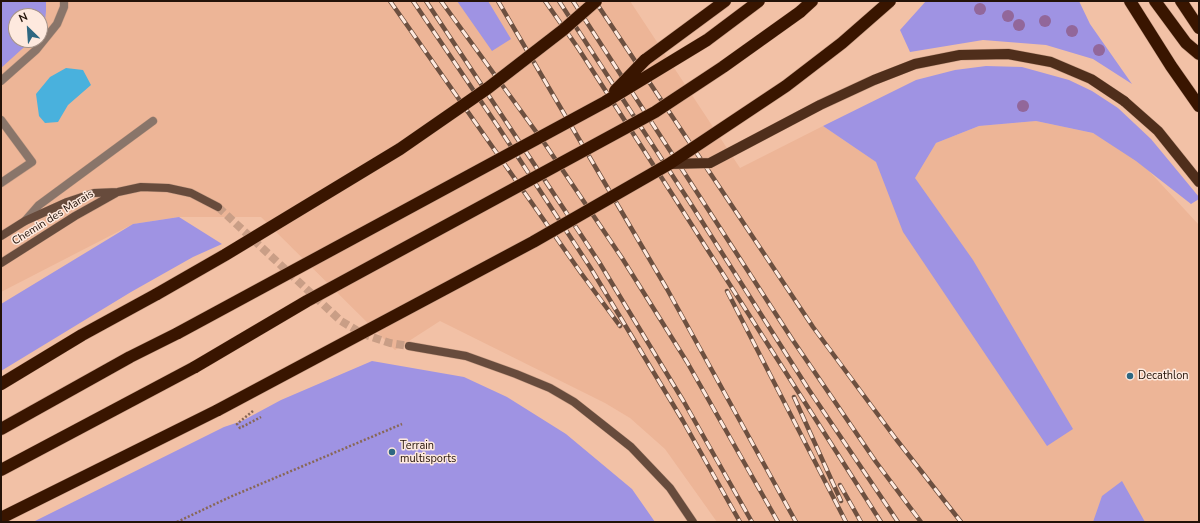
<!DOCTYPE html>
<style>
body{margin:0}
#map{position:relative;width:1200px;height:523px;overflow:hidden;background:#f2c1a6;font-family:"Nunito Sans",sans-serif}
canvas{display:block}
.frame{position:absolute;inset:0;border:2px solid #231208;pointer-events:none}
.north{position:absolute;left:8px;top:8px;width:40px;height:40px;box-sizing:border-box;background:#fee9de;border:1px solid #a69388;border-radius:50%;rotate:335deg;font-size:11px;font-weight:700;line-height:16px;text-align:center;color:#231208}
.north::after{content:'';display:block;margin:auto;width:14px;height:18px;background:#2e6781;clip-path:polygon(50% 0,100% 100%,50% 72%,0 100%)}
</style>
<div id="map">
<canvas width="1200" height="523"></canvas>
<div class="frame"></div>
<div class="north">N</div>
</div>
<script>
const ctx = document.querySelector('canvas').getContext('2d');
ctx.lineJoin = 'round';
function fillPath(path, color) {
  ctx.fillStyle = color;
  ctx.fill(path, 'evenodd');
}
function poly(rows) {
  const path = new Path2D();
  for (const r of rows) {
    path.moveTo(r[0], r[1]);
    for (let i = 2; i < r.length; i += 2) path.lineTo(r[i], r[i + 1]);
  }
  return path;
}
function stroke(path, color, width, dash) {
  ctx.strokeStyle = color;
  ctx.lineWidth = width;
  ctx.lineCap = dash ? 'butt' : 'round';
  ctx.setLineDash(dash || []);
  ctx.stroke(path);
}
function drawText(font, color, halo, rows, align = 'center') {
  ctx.font = font + ' "Nunito Sans",sans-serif';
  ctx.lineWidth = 3;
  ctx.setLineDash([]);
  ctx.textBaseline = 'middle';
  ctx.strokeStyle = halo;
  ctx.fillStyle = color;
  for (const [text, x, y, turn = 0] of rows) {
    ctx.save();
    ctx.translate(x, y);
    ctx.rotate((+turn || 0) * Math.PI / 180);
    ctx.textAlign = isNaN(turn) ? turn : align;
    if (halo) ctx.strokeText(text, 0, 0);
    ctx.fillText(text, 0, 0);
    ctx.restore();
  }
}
fillPath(poly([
 [1,1,630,1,740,168,823,126,903,180,936,143,979,126,1036,121,1093,133,1137,158,1199,225,1199,522,717,522,665,449,630,418,605,403,440,321,395,350,261,217,179,217,133,224,1,292],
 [16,16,40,16,40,40,16,40]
]), '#edb597');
fillPath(poly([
 [1,1,46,1,46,11,45,21,40,30,40,16,16,16,16,40,32,40,1,68],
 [457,1,488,1,511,39,492,51],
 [926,1,1079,1,1090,24,1132,84,1093,59,1046,45,983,40,910,52,900,30],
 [986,66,1022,67,1069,80,1092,91,1118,108,1151,139,1199,197,1199,199,1191,204,1136,161,1093,133,1036,121,979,126,936,143,915,178,973,260,1073,429,1047,446,903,232,876,162,823,126,916,80,955,70],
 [179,217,222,244,193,257,131,292,1,371,1,304,133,224],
 [372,361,464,377,507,397,566,434,632,489,655,522,33,522,224,427,242,421,281,400],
 [1122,481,1145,522,1093,522,1102,496]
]), '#9f93e3');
fillPath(poly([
 [66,68,83,70,91,85,68,105,58,122,45,123,39,116,36,94,50,77]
]), '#49b1dd');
stroke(poly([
 [218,207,341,321,363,334,390,343,409,346]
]), '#c99e86', 8, [8, 4]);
const lane = poly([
 [1,81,36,50,57,24,64,7,64,1],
 [1,120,32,162,1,183],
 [25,221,39,205,153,121]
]);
const secondary = poly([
 [1,236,25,221,67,202,94,193,118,192,141,187,168,188,191,193,218,207],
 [1,263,75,216,116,193],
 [409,346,466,356,516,374,550,388,574,402,631,447,670,488,693,522]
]);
const primary = poly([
 [1124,101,1158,131,1199,182]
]);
const highway = poly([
 [1130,1,1171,66,1199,106],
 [1155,1,1186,43,1199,54],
 [1181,1,1199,28],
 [800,12,812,1],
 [645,60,725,1],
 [1,384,82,335,157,294],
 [1,429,130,357,178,333],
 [1,470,195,367],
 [1,518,218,410]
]);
stroke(lane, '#c99e86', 9);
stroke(secondary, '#c99e86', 9);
stroke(primary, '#c99e86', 11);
stroke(highway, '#c99e86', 13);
stroke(poly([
 [253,411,237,424,240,428,261,417],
 [177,522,230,497,402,424]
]), '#886755', 2.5, [2, 2]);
stroke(lane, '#89756a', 8);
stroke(secondary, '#674b3c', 8);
stroke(primary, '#4f2e1b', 10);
stroke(highway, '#391500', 12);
const rail = poly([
 [390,1,581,273,620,326],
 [413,1,499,128,590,267,683,421,740,522],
 [426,1,599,262,684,402,752,522],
 [441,1,545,144,622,258,687,362,778,522],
 [498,1,667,289,796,522],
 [545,1,578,48,674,197,881,522],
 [559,1,689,201,809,390,898,522],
 [573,1,792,339,876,462,921,522],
 [595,1,813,327,896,439,961,522],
 [727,291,846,522],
 [794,397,841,501],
 [840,485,861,522]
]);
stroke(rail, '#6d5040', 4.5);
stroke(rail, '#fee9de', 3, [9]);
const primaryBridge = poly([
 [669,164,710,163,820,105,874,80,915,64,960,55,1008,54,1051,62,1091,79,1124,101]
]);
const highwayBridge = poly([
 [615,91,645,60],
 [157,294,225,255,400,149,488,88,563,30,596,1],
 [178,333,605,102,707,40,759,1],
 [195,367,307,301,655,112,723,67,800,12],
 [218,410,533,242,669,164,786,86,842,43,890,1]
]);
stroke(primaryBridge, '#c99e86', 11, []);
stroke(highwayBridge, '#c99e86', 13, []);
stroke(primaryBridge, '#4f2e1b', 10);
stroke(highwayBridge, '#391500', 12);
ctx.fillStyle = '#92679a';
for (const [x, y] of [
 [980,9],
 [1008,16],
 [1045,21],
 [1019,25],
 [1072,31],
 [1099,50],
 [1023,106]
]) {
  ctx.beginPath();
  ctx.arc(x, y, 6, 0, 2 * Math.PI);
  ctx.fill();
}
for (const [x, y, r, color] of [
 [1130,376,4,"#2e6781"],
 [392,452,4,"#2e6781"]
]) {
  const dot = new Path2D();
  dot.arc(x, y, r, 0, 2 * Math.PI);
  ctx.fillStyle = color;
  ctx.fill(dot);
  stroke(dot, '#fee9de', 1.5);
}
drawText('11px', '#231208', '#fee9de', [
 ["Chemin des Marais",53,218,-32]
]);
drawText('11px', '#231208', '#fee9de', [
 ["Decathlon",1138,376],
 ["Terrain",400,446],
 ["multisports",400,459]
], 'left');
</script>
